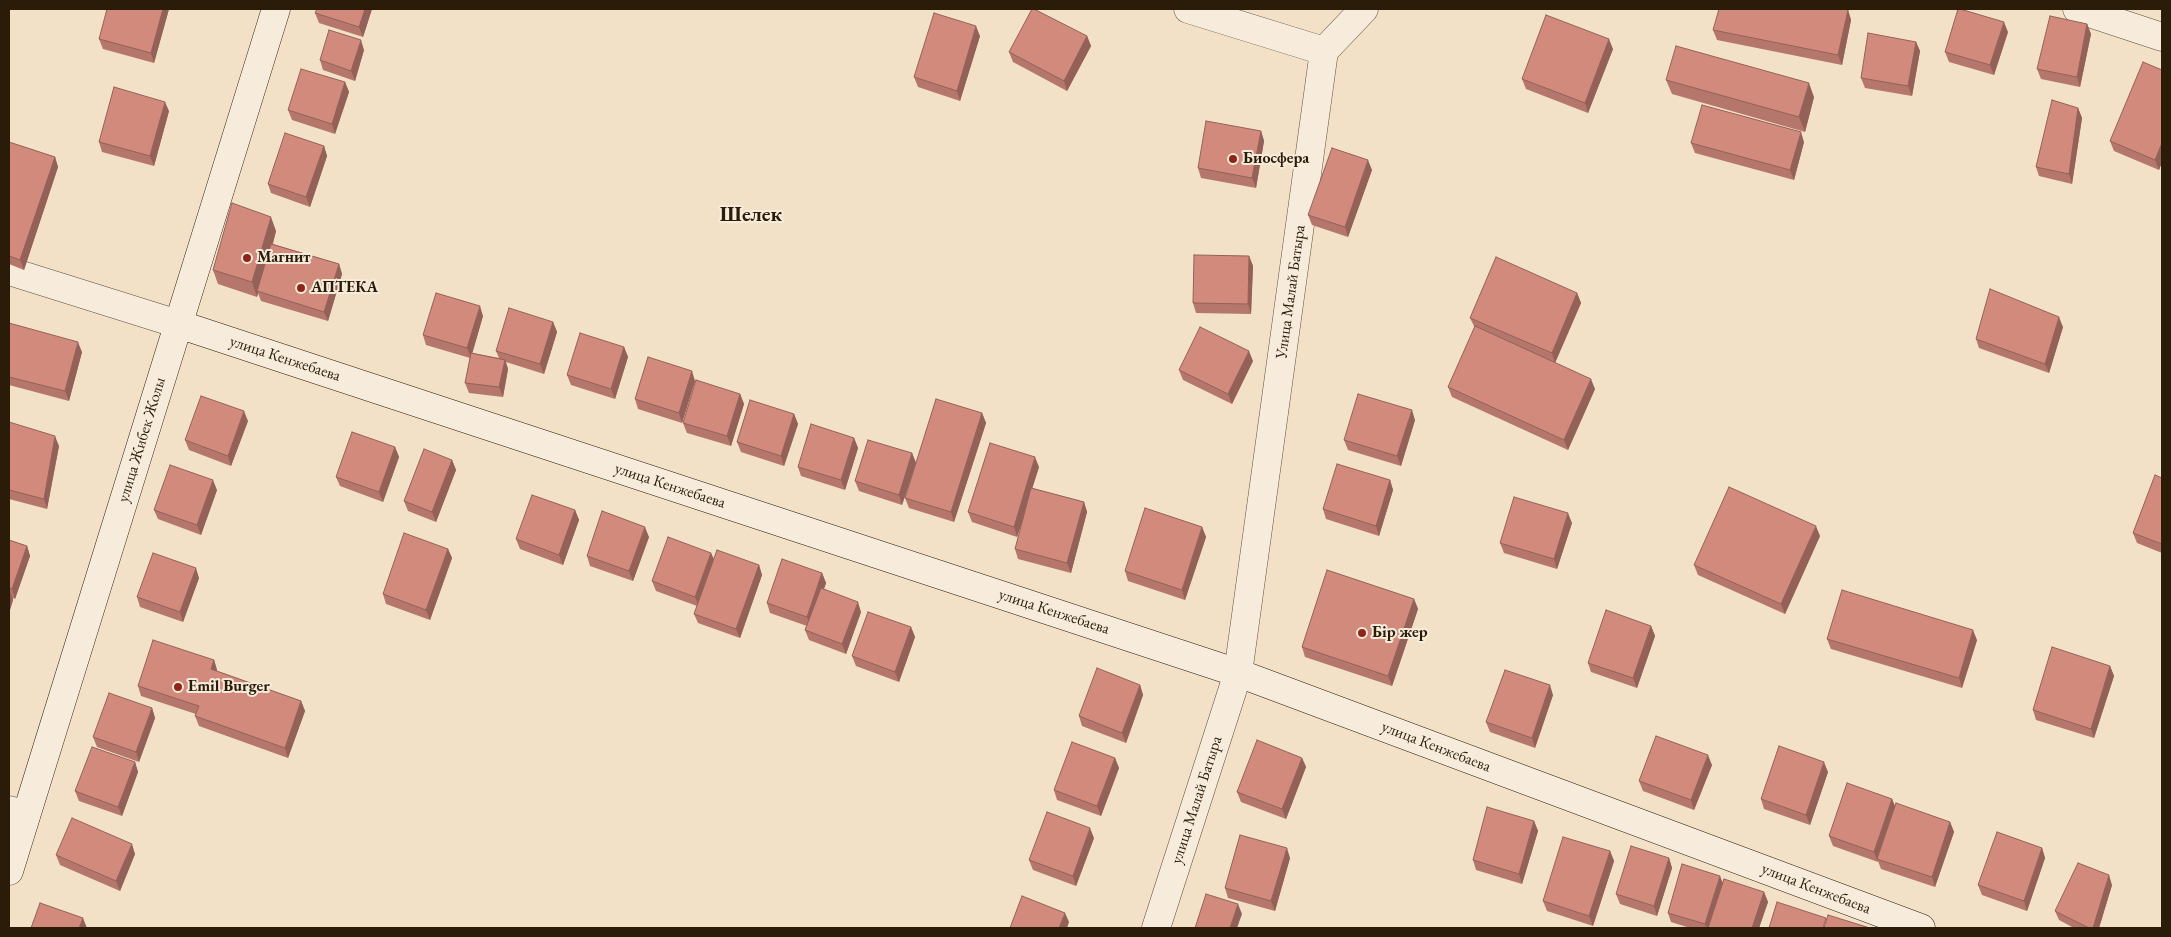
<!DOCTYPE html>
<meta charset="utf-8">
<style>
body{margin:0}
#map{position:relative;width:2171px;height:937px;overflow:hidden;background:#f2e1c7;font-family:"EB Garamond",serif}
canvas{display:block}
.frame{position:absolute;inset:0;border:10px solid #2b1c09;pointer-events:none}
</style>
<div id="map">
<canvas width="2171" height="937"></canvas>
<div class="frame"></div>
</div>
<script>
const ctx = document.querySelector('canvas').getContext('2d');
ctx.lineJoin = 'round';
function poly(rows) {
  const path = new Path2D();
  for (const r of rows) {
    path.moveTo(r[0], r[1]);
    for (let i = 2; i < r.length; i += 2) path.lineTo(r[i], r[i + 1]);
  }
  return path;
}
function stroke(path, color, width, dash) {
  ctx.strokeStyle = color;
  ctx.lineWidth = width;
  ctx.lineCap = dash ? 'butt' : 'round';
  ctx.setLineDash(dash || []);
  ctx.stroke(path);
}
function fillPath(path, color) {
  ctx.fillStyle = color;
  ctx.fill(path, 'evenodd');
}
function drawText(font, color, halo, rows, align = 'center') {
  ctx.font = font + ' "EB Garamond",serif';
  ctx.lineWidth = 4;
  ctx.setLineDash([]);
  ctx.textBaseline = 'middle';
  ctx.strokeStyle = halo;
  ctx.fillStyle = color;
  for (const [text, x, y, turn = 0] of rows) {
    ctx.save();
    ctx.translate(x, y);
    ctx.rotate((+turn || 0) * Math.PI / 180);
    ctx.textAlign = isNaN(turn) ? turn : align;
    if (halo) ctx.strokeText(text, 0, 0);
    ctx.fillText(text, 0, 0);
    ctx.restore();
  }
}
const street = poly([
 [2077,9,2162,37],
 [1324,51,1364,9],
 [9,271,178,324],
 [9,810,26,815],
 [1156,928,1238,673,1324,51,1188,9]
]);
const secondary = poly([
 [178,324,1238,673,1921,928],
 [9,871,276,9]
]);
stroke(street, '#5d4d38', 29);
stroke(secondary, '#2b1c09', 29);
stroke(street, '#f7ecdb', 28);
stroke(secondary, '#f7ecdb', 28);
fillPath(poly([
 [169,9,154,63,103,49,99,39],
 [372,9,363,37,319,23,315,13],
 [1848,10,1851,20,1842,65,1717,40,1713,30],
 [2087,24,2091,34,2080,87,2041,79,2037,69],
 [2008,32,1994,75,1949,62,1945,52],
 [980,36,960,101,918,87,914,77],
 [1087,36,1091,46,1067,91,1013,62,1009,52],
 [1916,42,1920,51,1912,96,1865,88,1861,78],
 [1613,49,1588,113,1526,89,1522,79],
 [364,50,355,81,323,70,320,60],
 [2162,70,2162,162,2159,170,2114,151,2110,141],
 [1666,80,1814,97,1805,132,1672,94],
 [345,82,349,92,335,134,292,120,288,110],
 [2078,108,2082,118,2072,184,2039,176,2036,167],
 [169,111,154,166,102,152,99,142],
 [1261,131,1264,141,1256,188,1201,178,1198,168],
 [9,142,55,157,58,167,24,270,9,264],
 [1804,142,1794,180,1695,153,1691,143],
 [324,146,327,156,310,207,271,193,268,184],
 [1372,170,1348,237,1312,225,1308,215],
 [276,231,273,244,339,264,342,274,328,321,261,301,258,293,257,297,218,284,213,270],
 [1249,256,1253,266,1251,314,1196,313,1193,303],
 [1577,293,1581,303,1555,363,1595,389,1568,450,1452,397,1448,387,1475,328,1470,318],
 [483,316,472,353,499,358,496,351,553,322,557,332,544,374,506,362,508,369,503,397,469,393,465,383,470,358,426,345,423,335],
 [9,323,82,352,69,401,9,385],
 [2063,327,2049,373,1979,348,1976,339],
 [624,347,628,357,615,399,571,385,567,375],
 [1253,361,1232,404,1183,380,1179,370],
 [695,381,682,423,638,409,635,399],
 [740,394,744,404,731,446,687,433,683,423],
 [982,413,986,423,954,522,909,508,905,498],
 [794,414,798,424,784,466,741,452,737,442],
 [1415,420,1401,466,1348,450,1344,440],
 [248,421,231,466,189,450,185,440],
 [9,422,59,446,47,509,9,499],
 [854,438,858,448,845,490,801,476,798,467],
 [395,447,399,457,383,502,340,486,336,477],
 [912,453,916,463,902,505,859,491,855,481],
 [452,460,456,470,436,522,408,511,404,501],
 [1039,467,1032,488,1084,502,1087,512,1071,573,1018,559,1015,549,1023,520,1017,537,972,522,968,512],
 [2162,478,2162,553,2137,543,2133,533],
 [1390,480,1393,490,1379,536,1326,519,1323,509],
 [217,490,201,535,158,519,154,510],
 [575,510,579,520,563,565,520,549,516,539],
 [1572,523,1557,569,1504,553,1500,543],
 [1202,527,1206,537,1185,600,1128,581,1125,571],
 [1820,536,1785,614,1698,575,1694,565],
 [649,537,633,581,590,566,587,556],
 [9,540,27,546,30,556,15,599,13,598,13,600,9,613],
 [448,549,452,558,430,620,386,604,383,594],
 [711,553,714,559,759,565,762,575,740,638,698,623,694,614,697,606,656,591,652,581],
 [822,573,826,583,824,589,861,612,846,654,809,640,805,630,807,626,770,613,767,603],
 [199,578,183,622,140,607,137,597],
 [1414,599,1418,609,1392,686,1305,657,1302,647],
 [1651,626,1655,636,1637,688,1591,672,1588,663],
 [911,627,915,637,899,682,856,666,852,656],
 [1827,639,1977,640,1962,688,1831,649],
 [214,660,217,670,217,671,301,701,305,711,288,758,199,726,195,716,196,714,141,696,138,686],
 [2110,666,2114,676,2094,738,2036,720,2033,710],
 [1140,685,1143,695,1126,743,1082,726,1079,716],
 [1553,695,1535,748,1490,732,1486,722],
 [152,708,155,718,139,762,97,747,93,737],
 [1115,758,1119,768,1101,816,1057,800,1054,790],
 [1302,758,1306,767,1286,819,1241,802,1237,792],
 [135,762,138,772,122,816,79,801,75,791],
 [1712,765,1694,810,1643,791,1639,781],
 [1828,772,1810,825,1764,809,1761,799],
 [1892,799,1895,806,1950,822,1954,832,1935,887,1881,869,1878,861,1878,862,1833,846,1829,836],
 [1534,821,1538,831,1522,884,1476,870,1473,860],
 [1094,838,1076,886,1033,870,1029,860],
 [2042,848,2045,858,2027,911,1982,895,1978,885],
 [1610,851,1614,861,1593,926,1547,911,1543,901],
 [135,854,120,891,60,865,56,855],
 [1290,858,1275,911,1228,898,1225,888],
 [1669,858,1672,868,1657,916,1620,904,1616,894],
 [1722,883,1764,892,1768,902,1759,928,1690,928,1671,922,1668,913],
 [2112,885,2099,928,2074,928,2059,920,2055,911]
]), '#b5776c');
fillPath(poly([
 [163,9,169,9,154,63,151,53],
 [365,9,372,9,363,37,359,27],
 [1848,10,1851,20,1842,65,1838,55],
 [2004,22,2008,32,1994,75,1990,65],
 [2087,24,2091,34,2080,87,2077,77],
 [976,26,980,36,960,101,957,91],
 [1087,36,1091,46,1067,91,1064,81],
 [1609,39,1613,49,1588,113,1585,103],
 [361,40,364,50,355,81,351,71],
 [1916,42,1920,51,1912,96,1908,86],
 [345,82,349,92,335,134,332,124],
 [1809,83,1814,97,1805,132,1799,117],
 [165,102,169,111,154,166,150,156],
 [2078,108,2082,118,2072,184,2069,174],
 [1261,131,1264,141,1256,188,1252,178],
 [1801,132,1804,142,1794,180,1790,170],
 [2162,143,2162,162,2159,170,2155,160],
 [324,146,327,156,310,207,306,197],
 [55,157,58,167,24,270,20,260],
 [1368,160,1372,170,1348,237,1345,227],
 [271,217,276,231,259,292,257,291,258,293,257,297,252,282],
 [1249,256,1253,266,1251,314,1248,304],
 [339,264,342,274,328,321,324,312],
 [1577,293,1581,303,1555,363,1552,353],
 [480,306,483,316,471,358,467,348],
 [2059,317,2063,327,2049,373,2045,364],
 [553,322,557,332,544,374,540,364],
 [78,342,82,352,69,401,65,391],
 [624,347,628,357,615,399,611,389],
 [1249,351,1253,361,1232,404,1228,394],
 [505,360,508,369,503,397,499,387],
 [692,371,695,381,682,423,679,413],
 [1591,379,1595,389,1568,450,1564,440],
 [740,394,744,404,731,446,727,436],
 [1412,410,1415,420,1401,466,1397,456],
 [244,411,248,421,231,466,228,456],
 [982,413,986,423,954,522,951,512],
 [794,414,798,424,784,466,781,456],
 [55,436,59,446,47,509,44,499],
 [854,438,858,448,845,490,841,480],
 [395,447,399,457,383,502,379,492],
 [912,453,916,463,902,505,899,495],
 [1035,457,1039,467,1017,537,1014,527],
 [452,460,456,470,436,522,432,512],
 [213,480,217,490,201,535,197,525],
 [1390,480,1393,490,1379,536,1376,526],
 [1084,502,1087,512,1071,573,1067,563],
 [575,510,579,520,563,565,559,555],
 [1568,513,1572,523,1557,569,1554,559],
 [1816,526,1820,536,1785,614,1781,604],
 [645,527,649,537,633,581,629,571],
 [1202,527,1206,537,1185,600,1182,590],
 [27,546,30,556,15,599,12,589],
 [448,549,452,558,430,620,426,610],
 [711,553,715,563,699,607,695,597],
 [759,565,762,575,740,638,736,629],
 [196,568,199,578,183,622,180,612],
 [822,573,826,583,810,627,807,617],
 [10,590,13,600,9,613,9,593],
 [1414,599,1418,609,1392,686,1388,676],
 [858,602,861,612,846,654,842,644],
 [1651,626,1655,636,1637,688,1633,678],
 [911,627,915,637,899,682,895,672],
 [1973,630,1977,640,1962,688,1959,678],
 [214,660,217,670,214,679,211,669],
 [2110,666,2114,676,2094,738,2091,729],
 [1140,685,1143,695,1126,743,1122,733],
 [1550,685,1553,695,1535,748,1532,738],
 [301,701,305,711,288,758,285,748],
 [152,708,155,718,139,762,136,752],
 [1708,755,1712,765,1694,810,1691,800],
 [1115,758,1119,768,1101,816,1097,806],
 [1302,758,1306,767,1286,819,1282,809],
 [135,762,138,772,122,816,118,807],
 [1824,762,1828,772,1810,825,1806,815],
 [1892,799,1896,809,1877,859,1878,862,1874,852],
 [1534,821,1538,831,1522,884,1519,874],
 [1950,822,1954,832,1935,887,1932,877],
 [1090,828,1094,838,1076,886,1073,876],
 [132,844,135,854,120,891,116,881],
 [1287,848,1290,858,1275,911,1271,901],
 [2042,848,2045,858,2027,911,2024,901],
 [1610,851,1614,861,1593,926,1589,916],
 [1669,858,1672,868,1657,916,1654,906],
 [2109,875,2112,885,2099,928,2093,928],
 [1720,876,1724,886,1710,928,1707,928,1705,924],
 [1764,892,1768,902,1759,928,1752,928],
 [1238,904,1242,914,1237,928,1230,928],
 [1065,913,1069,922,1067,928,1059,928],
 [83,918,87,928,79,928]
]), '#936158');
const building = poly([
 [107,9,163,9,151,53,99,39,107,9],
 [317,9,365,9,359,27,315,13,317,9],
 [1032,9,1034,9,1087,36,1064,81,1009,52,1032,9],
 [1719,9,1844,9,1848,10,1838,55,1713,30,1719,9],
 [1958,9,1960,9,2004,22,1990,65,1945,52,1958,9],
 [934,13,976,26,957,91,914,77,934,13],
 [1546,15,1609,39,1585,103,1522,79,1546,15],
 [2050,16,2087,24,2077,77,2037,69,2050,16],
 [329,30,361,40,351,71,320,60,329,30],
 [1868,33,1916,42,1908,86,1861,78,1868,33],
 [1676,46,1809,83,1799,117,1666,80,1676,46],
 [2143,62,2162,70,2162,143,2155,160,2110,141,2143,62],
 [301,69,345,82,332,124,288,110,301,69],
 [114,87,165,102,150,156,99,142,114,87],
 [2052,100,2078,108,2069,174,2036,167,2052,100],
 [1702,105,1801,132,1790,170,1691,143,1702,105],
 [1206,121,1261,131,1252,178,1198,168,1206,121],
 [285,133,324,146,306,197,268,184,285,133],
 [9,142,55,157,20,260,9,256,9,142],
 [1332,148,1368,160,1345,227,1308,215,1332,148],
 [232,203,271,217,252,282,213,270,232,203],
 [271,244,339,264,324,312,257,291,271,244],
 [1194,255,1249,256,1248,304,1193,303,1194,255],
 [1496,257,1577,293,1552,353,1470,318,1496,257],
 [1990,289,2059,317,2045,364,1976,339,1990,289],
 [436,293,480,306,467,348,423,335,436,293],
 [509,308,553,322,540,364,496,351,509,308],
 [9,323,78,342,65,391,9,377,9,323],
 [1475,326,1591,379,1564,440,1448,387,1475,326],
 [1200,327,1249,351,1228,394,1179,370,1200,327],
 [580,333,624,347,611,389,567,375,580,333],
 [471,353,505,360,499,387,465,383,471,353],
 [648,357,692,371,679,413,635,399,648,357],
 [696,380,740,394,727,436,683,423,696,380],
 [1358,394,1412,410,1397,456,1344,440,1358,394],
 [201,396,244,411,228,456,185,440,201,396],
 [936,399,982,413,951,512,905,498,936,399],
 [750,400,794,414,781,456,737,442,750,400],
 [9,422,55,436,44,499,9,490,9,422],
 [811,424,854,438,841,480,798,467,811,424],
 [352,432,395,447,379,492,336,477,352,432],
 [868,440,912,453,899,495,855,481,868,440],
 [990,443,1035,457,1014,527,968,512,990,443],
 [424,449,452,460,432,512,404,501,424,449],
 [1337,464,1390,480,1376,526,1323,509,1337,464],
 [170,465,213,480,197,525,154,510,170,465],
 [2155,475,2162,478,2162,544,2133,533,2155,475],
 [1729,487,1816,526,1781,604,1694,565,1729,487],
 [1031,488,1084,502,1067,563,1015,549,1031,488],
 [532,495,575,510,559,555,516,539,532,495],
 [1514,497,1568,513,1554,559,1500,543,1514,497],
 [1145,508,1202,527,1182,590,1125,571,1145,508],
 [602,511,645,527,629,571,587,556,602,511],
 [404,533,448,549,426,610,383,594,404,533],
 [668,537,711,553,695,597,652,581,668,537],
 [9,540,27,546,12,589,9,588,9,540],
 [717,550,759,565,736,629,694,614,717,550],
 [153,553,196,568,180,612,137,597,153,553],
 [782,559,822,573,807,617,767,603,782,559],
 [1327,570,1414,599,1388,676,1302,647,1327,570],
 [821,588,858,602,842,644,805,630,821,588],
 [1842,590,1973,630,1959,678,1827,639,1842,590],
 [1606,610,1651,626,1633,678,1588,663,1606,610],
 [868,612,911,627,895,672,852,656,868,612],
 [153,640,214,660,211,669,301,701,285,748,195,716,199,706,138,686,153,640],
 [2052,647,2110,666,2091,729,2033,710,2052,647],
 [1097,668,1140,685,1122,733,1079,716,1097,668],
 [1505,670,1550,685,1532,738,1486,722,1505,670],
 [109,693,152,708,136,752,93,737,109,693],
 [1656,736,1708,755,1691,800,1639,781,1656,736],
 [1257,740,1302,758,1282,809,1237,792,1257,740],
 [1072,742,1115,758,1097,806,1054,790,1072,742],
 [1779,746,1824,762,1806,815,1761,799,1779,746],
 [92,747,135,762,118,807,75,791,92,747],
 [1847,783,1892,799,1874,852,1829,836,1847,783],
 [1896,803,1950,822,1932,877,1877,859,1896,803],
 [1487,807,1534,821,1519,874,1473,860,1487,807],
 [1047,812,1090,828,1073,876,1029,860,1047,812],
 [72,818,132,844,116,881,56,855,72,818],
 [1997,832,2042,848,2024,901,1978,885,1997,832],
 [1240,835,1287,848,1271,901,1225,888,1240,835],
 [1563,837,1610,851,1589,916,1543,901,1563,837],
 [1631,846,1669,858,1654,906,1616,894,1631,846],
 [2078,863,2109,875,2093,928,2089,928,2055,911,2078,863],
 [1682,864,1720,876,1705,924,1668,913,1682,864],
 [1724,879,1764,892,1752,928,1708,928,1724,879],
 [1206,894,1238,904,1230,928,1195,928,1206,894],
 [1022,896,1065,913,1059,928,1010,928,1022,896],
 [1777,902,1826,918,1823,928,1769,928,1777,902],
 [40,903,83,918,79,928,31,928,40,903],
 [1828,915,1870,928,1824,928,1828,915]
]);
fillPath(building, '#d28a7d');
stroke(building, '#936158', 1);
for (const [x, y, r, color] of [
 [1233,159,5,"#8f2418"],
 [247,258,5,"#8f2418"],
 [301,288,5,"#8f2418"],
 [1362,633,5,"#8f2418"],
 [178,687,5,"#8f2418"]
]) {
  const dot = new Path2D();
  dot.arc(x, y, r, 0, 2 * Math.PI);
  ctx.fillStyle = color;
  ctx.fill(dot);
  stroke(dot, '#f7ecdb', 2);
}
drawText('bold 16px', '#2b1c09', '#f7ecdb', [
 ["Биосфера",1243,159],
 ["Магнит",257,258],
 ["АПТЕКА",311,288],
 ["Бір жер",1372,633],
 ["Emil Burger",188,687]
], 'left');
drawText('16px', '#2b1c09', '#f7ecdb', [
 ["Улица Малай Батыра",1291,292,-82],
 ["улица Кенжебаева",285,359,18],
 ["улица Жибек Жолы",142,440,-73],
 ["улица Кенжебаева",670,486,18],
 ["улица Кенжебаева",1054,612,18],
 ["улица Кенжебаева",1436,747,21],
 ["улица Малай Батыра",1197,800,-72],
 ["улица Кенжебаева",1816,889,21]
]);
drawText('bold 21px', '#2b1c09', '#f7ecdb', [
 ["Шелек",751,215]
]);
</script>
